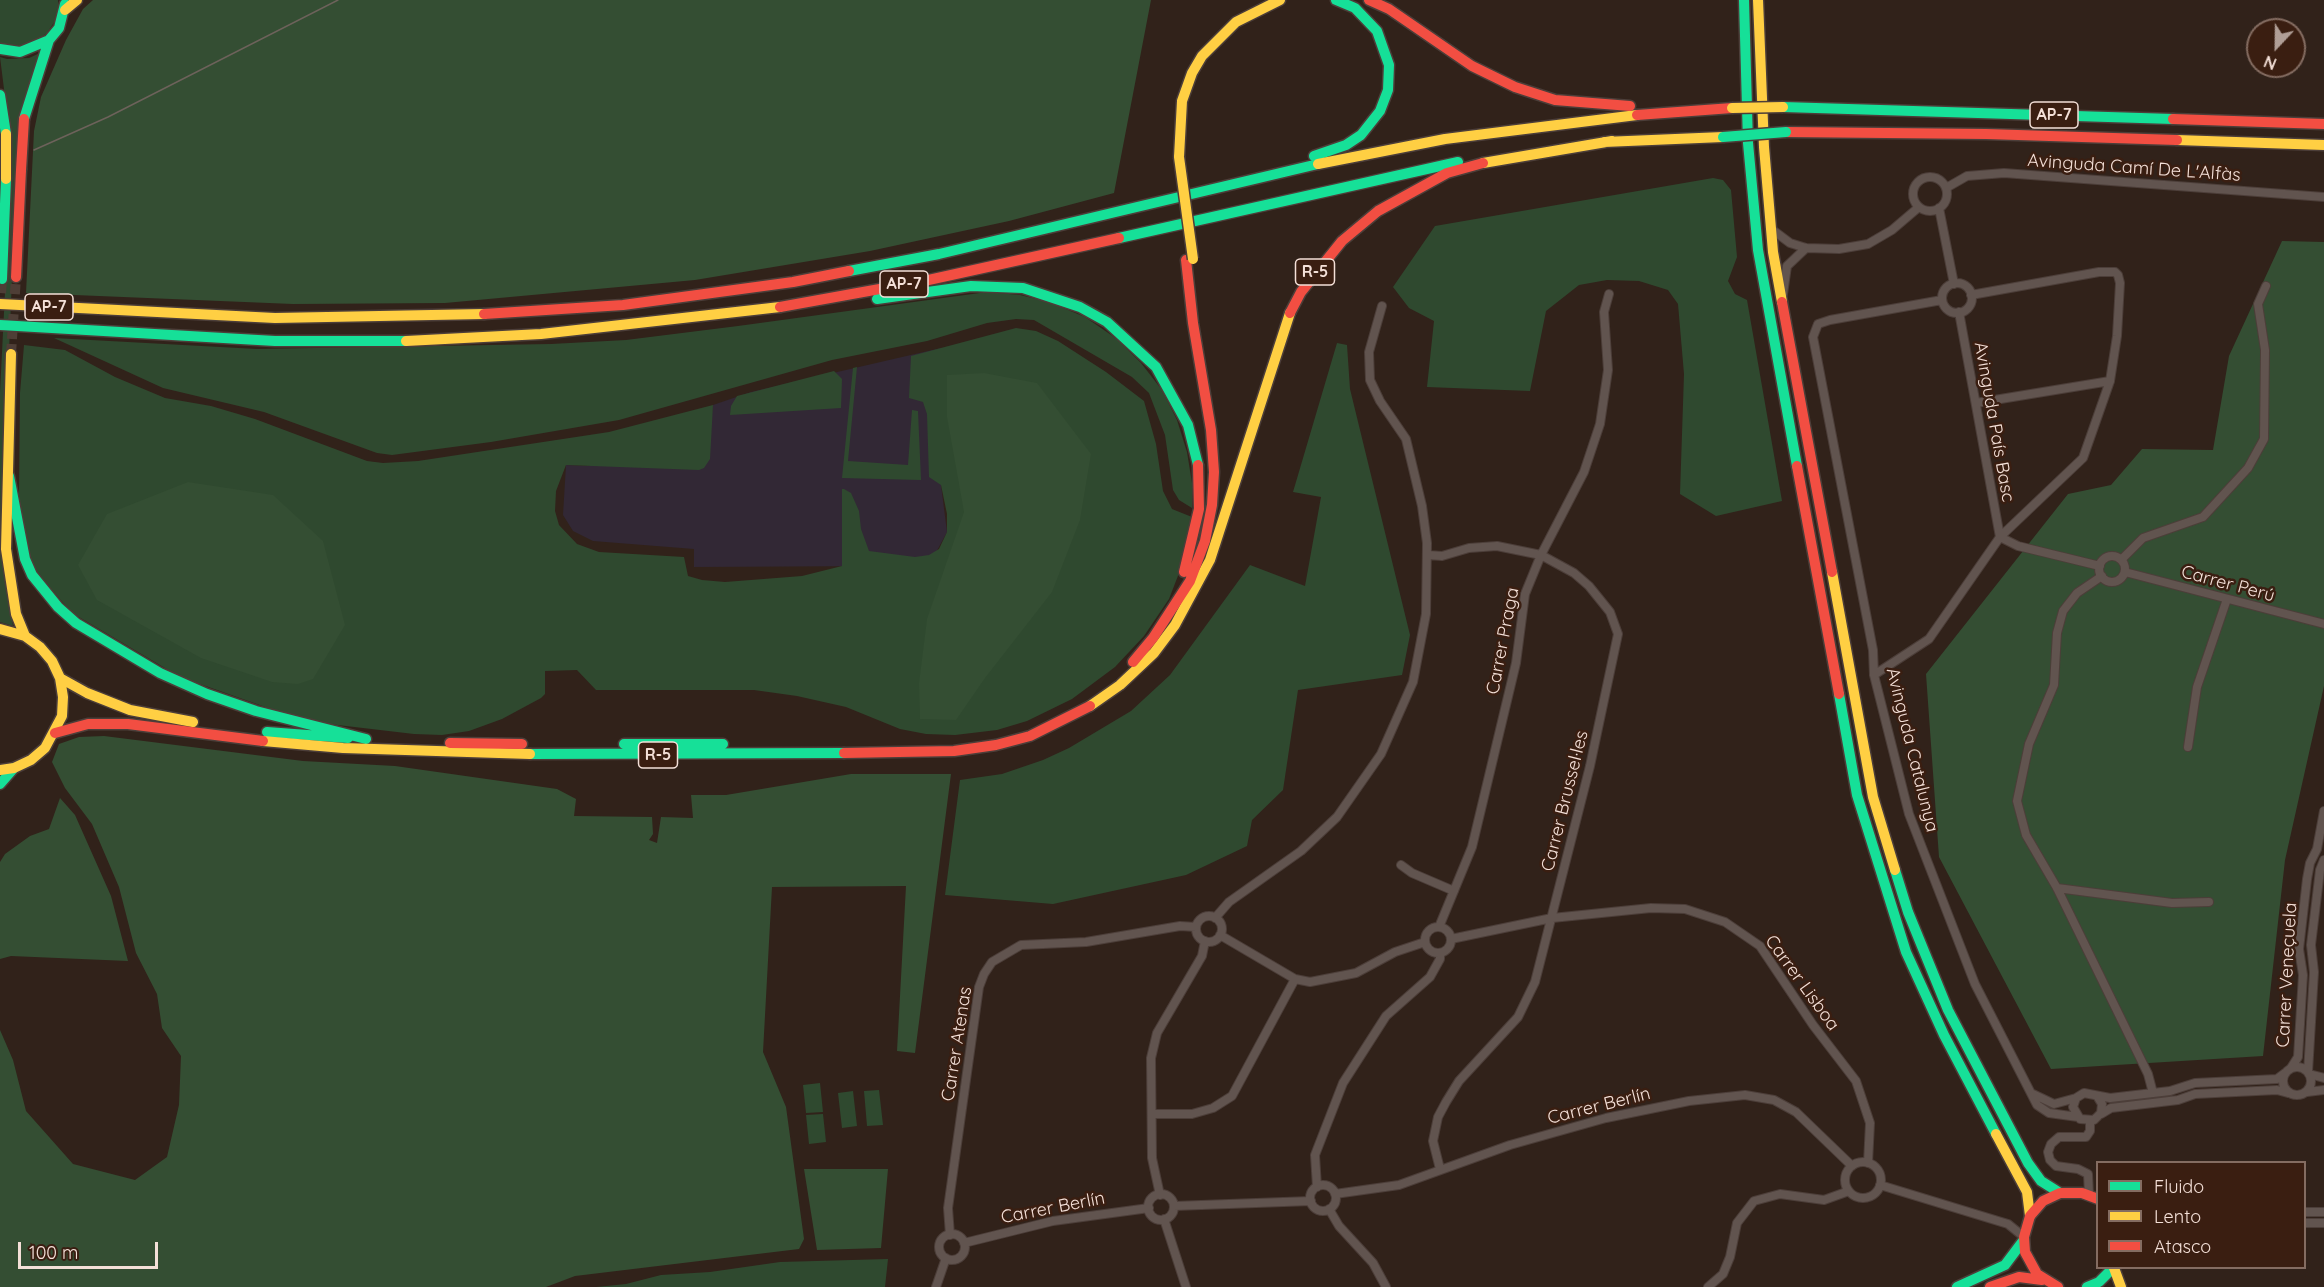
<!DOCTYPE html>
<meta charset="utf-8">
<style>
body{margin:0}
#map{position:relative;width:2324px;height:1287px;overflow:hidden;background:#31221a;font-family:Quicksand,sans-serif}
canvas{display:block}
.legend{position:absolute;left:2096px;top:1161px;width:210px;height:108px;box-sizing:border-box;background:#3a1e11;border:2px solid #846c61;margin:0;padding:8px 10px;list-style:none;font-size:18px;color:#f4e0d8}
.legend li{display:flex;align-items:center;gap:12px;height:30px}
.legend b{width:30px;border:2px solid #846c61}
.north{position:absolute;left:2246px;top:18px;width:60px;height:60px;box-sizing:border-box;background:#3a1e11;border:2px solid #846c61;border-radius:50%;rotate:202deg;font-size:16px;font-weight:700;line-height:24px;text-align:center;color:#f4e0d8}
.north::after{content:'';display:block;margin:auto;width:21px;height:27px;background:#b09e96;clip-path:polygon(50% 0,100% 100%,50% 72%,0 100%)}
.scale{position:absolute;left:18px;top:1242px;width:140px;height:27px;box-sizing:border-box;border:3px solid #f4e0d8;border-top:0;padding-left:8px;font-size:18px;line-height:21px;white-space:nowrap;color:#f4e0d8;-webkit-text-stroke:4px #3a1e11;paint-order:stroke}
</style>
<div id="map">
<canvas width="2324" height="1287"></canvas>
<ul class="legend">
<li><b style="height:8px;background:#16e098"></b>Fluido</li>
<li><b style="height:8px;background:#ffcf43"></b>Lento</li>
<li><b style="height:8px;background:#f24e42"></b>Atasco</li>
</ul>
<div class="north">N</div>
<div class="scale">100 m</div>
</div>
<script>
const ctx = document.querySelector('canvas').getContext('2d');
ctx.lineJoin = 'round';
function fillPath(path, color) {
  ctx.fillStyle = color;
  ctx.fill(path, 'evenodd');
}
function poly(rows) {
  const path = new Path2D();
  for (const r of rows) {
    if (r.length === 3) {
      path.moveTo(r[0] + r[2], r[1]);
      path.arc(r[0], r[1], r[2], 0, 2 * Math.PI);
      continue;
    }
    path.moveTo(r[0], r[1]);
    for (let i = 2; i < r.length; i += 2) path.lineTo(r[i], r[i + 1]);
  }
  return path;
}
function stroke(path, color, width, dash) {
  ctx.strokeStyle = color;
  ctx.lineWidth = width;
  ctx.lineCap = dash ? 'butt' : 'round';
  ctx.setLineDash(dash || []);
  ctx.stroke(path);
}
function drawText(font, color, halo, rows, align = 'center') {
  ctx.font = font + ' Quicksand,sans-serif';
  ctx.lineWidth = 5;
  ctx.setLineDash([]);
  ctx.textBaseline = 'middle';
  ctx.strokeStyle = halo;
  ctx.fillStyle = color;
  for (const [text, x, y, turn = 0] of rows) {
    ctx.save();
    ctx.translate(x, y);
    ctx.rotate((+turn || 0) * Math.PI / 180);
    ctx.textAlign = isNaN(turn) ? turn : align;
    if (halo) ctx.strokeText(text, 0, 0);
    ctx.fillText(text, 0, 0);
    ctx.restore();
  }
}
fillPath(poly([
 [941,348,941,485,947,532,912,597,882,566,694,567,694,549,593,541,573,531,563,515,566,465,588,466,711,419,713,405,751,392]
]), '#322835');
fillPath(poly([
 [0,0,58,0,59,8,55,21,47,33,35,42,22,47,7,47,0,44],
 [40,53,20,113,14,229,1,548,13,626,0,622,0,392,12,153,0,57,7,59,29,58],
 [1713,178,1723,180,1731,190,1737,257,1728,281,1735,294,1747,300,1782,501,1716,516,1680,494,1684,374,1678,304,1668,290,1639,281,1607,280,1579,285,1546,311,1530,391,1427,387,1434,321,1409,308,1393,287,1435,226],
 [987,292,1020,295,1049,302,1085,317,1117,339,1141,363,1162,390,1177,420,1187,452,1192,483,1192,508,1179,500,1173,490,1165,435,1149,393,1132,377,1034,320,1016,319,987,323,927,341,832,360,619,420,491,442,392,455,377,453,264,412,163,388,54,338,257,349,551,344,626,340,738,326],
 [1016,328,1036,331,1058,341,1106,372,1144,401,1156,444,1163,491,1172,509,1192,517,1181,568,1169,599,1144,636,1115,667,1072,699,1027,721,997,730,955,735,926,734,900,729,846,707,797,696,754,690,596,690,577,670,545,671,545,694,541,698,502,719,469,731,442,735,414,734,329,724,288,715,180,677,72,613,36,572,27,551,19,495,20,393,24,345,65,350,115,377,165,398,211,406,255,419,367,461,383,463,418,461,609,432,713,405,710,459,704,468,699,470,566,465,556,491,555,511,559,525,577,544,599,552,684,557,688,576,702,580,725,582,802,576,842,566,842,489,844,489,851,493,859,511,861,529,869,551,915,557,929,555,939,549,947,532,947,514,941,485,929,477,927,414,923,402,909,398,911,356],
 [1337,343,1347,345,1350,389,1410,635,1402,675,1298,690,1283,790,1252,820,1247,846,1186,875,1053,904,945,895,960,780,1002,774,1043,760,1069,748,1131,711,1170,675,1250,565,1305,586,1321,497,1293,492],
 [857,367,848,461,908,465,912,410,918,411,921,480,842,478,853,368],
 [834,371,842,379,841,408,730,415,731,406,737,396],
 [820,1083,823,1112,806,1113,803,1085],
 [879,1090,883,1125,867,1126,864,1091],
 [853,1091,857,1126,842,1128,838,1093],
 [823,1114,826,1142,809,1144,806,1115],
 [888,1259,885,1287,596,1287,626,1284,661,1275,710,1272,780,1262]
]), '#2f492f');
fillPath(poly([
 [93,0,1151,0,1114,193,1009,221,870,251,695,280,445,303,293,304,26,293,34,131,41,97,66,40,83,9],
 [2282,241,2324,242,2324,686,2285,860,2263,1056,2051,1069,1939,857,1926,674,2068,494,2111,485,2142,449,2213,450,2229,356],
 [984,373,1037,383,1091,454,1080,520,1052,592,985,678,956,720,920,719,919,683,927,619,964,512,947,417,947,375],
 [188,482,273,495,323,541,345,625,313,679,298,684,272,682,201,658,97,600,78,565,107,514],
 [104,736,303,761,395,766,557,789,576,799,574,816,652,817,653,834,649,840,657,843,661,817,693,818,691,795,726,795,851,774,951,774,915,1053,897,1051,906,886,772,887,763,1052,786,1107,804,1239,799,1249,575,1276,546,1287,0,1287,0,1030,13,1060,26,1111,73,1164,135,1180,167,1157,179,1105,181,1056,162,1028,157,994,136,953,119,887,92,824,65,788,52,762,59,744,79,737],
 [60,798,75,815,111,896,128,961,11,956,0,959,0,862,5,854,30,836,49,829],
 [804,1169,888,1169,881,1248,817,1250]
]), '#344e33');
stroke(poly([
 [0,308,2,279],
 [11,354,16,277]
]), '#4e3e36', 10, [10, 5]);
const street = poly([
 [1930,194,17],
 [1946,188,1967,176,2004,173,2324,197],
 [1939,208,1954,284],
 [1770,228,1790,243,1806,248,1839,249,1868,244,1892,230,1919,207],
 [1957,298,15],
 [1783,294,1787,266,1806,248],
 [1942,300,1830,320,1818,324,1813,337,1873,650,1874,675,1909,814,1975,984,2037,1105,2049,1113,2078,1117],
 [1959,312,2000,537,2018,546,2100,566],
 [1976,403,2110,381],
 [1428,555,1442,556,1469,548,1497,546,1541,555,1574,573,1589,586,1610,612,1618,634,1590,766,1535,982,1518,1017,1459,1081,1446,1102,1438,1117,1433,1141,1440,1169],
 [2112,569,13],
 [2121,560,2143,538,2203,517,2248,468,2264,439,2265,350,2258,304,2266,286],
 [2125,572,2324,624],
 [2102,576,2077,593,2063,611,2057,633,2054,685,2029,744,2017,801,2026,835,2057,888,2148,1074,2153,1093],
 [1874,675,1929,639,2000,537,2083,458,2110,381,2117,336,2120,283,2118,275,2115,272,2099,272,1971,295],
 [2188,747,2197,687,2227,599],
 [1401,865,1412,873,1454,891],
 [2057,888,2172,903,2209,902],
 [1209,929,13],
 [1215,918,1229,902,1301,851,1337,817,1381,754,1413,682,1426,614,1427,543,1422,506,1406,439,1380,401,1370,380,1369,352,1382,306],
 [1439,927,1472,847,1516,663,1525,594,1541,555,1584,472,1600,424,1608,370,1604,312,1609,294],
 [1438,940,13],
 [1220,935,1295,979,1310,982,1356,973,1395,952,1425,942],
 [1451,939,1552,918,1651,908,1685,909,1725,922,1760,946,1813,1025,1856,1081,1870,1123,1868,1163],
 [2297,1081,14],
 [2291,1068,2298,1057,2303,975,2299,949,2307,879,2310,863,2317,849,2324,811],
 [2308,1072,2314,972,2311,945,2320,870,2324,860],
 [2309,1074,2324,1078],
 [2307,1092,2324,1090],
 [2033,1094,2054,1104,2076,1098],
 [2097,1096,2102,1104,2101,1113,2094,1120,2080,1119,2073,1107,2076,1098,2084,1093,2110,1098,2170,1091,2195,1083,2277,1079,2285,1073],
 [1152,1114,1192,1114,1213,1108,1232,1096,1295,979],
 [2101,1114,2111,1108,2178,1100,2195,1094,2277,1090,2288,1093],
 [1863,1180,18],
 [1880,1185,2008,1224,2024,1237],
 [1323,1198,13],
 [1317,1187,1315,1155,1343,1083,1386,1016,1430,977,1440,959,1440,953],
 [1335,1194,1399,1185,1510,1145,1606,1118,1689,1101,1745,1095,1774,1100,1796,1112,1852,1166],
 [1161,1207,13],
 [1160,1195,1152,1158,1151,1058,1157,1033,1202,956,1205,941],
 [2089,1195,2088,1174,2078,1169,2056,1166,2050,1160,2048,1152,2051,1144,2059,1137,2086,1137,2090,1131,2090,1121],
 [1174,1206,1311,1201],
 [1329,1209,1339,1226,1373,1263,1386,1287],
 [2304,1212,2324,1212],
 [1164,1219,1186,1287],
 [2304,1223,2324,1223],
 [952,1247,13],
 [950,1235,948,1208,979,987,984,974,992,962,1021,945,1086,942,1180,926,1196,927],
 [964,1243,1053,1221,1149,1208],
 [936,1287,946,1258],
 [1708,1287,1723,1274,1730,1257,1737,1223,1754,1201,1780,1194,1824,1200,1849,1191]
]);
const fast = poly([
 [1744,0,1748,143,1758,250,1797,466],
 [0,49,20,52,49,40,59,28,65,4],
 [0,95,6,134],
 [1783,107,2173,119],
 [24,119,49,40],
 [1314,156,1346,145,1361,135,1380,111,1388,90,1389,65,1377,31,1355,8,1336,0],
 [1119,238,1458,162],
 [849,271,939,254,1318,164],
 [2,279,6,179],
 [877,299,971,286,1023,288,1080,307,1107,322,1156,367,1188,425,1198,465],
 [0,325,275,341,406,341],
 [9,476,25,559,32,575,58,607,76,623,160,673,207,694,256,711,366,739],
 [1839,694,1857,795,1906,952,1944,1035,1996,1134],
 [267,732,348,738],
 [624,744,723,744],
 [530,754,844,753],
 [0,784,14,768],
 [1895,870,1908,912,1948,1010,2028,1163,2041,1181,2060,1193],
 [1957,1287,2005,1265,2023,1241],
 [2087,1287,2099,1282,2113,1268]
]);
const slow = poly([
 [1758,0,1764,147,1773,252,1782,302],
 [65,10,77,0],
 [2177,140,2324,145],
 [1604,142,1723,137],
 [1179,157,1182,101,1192,73,1202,56,1236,22,1280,0],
 [1483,163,1612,141],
 [1318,164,1445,139,1637,115],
 [0,304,275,318,484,314],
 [406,341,541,334,780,307],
 [11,354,6,549,16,614,25,636],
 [1832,572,1873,797,1895,870],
 [0,629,25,636,40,647,52,661,60,678,63,697,62,716,45,748,31,760,14,768,0,770],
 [60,678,87,693,130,710,193,722],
 [1090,706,1120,685,1154,653,1175,625,1210,560,1290,313],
 [263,741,343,748,530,754],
 [1996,1134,2027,1192,2030,1216],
 [2114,1268,2121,1287]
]);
const jam = poly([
 [1369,0,1389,9,1472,66,1515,87,1555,100,1630,106],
 [1637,115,1732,108],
 [2173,119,2324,124],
 [1786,132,1986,134,2177,140],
 [16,277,21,170],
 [1782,302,1832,572],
 [780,307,924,281,1119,238],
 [1290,313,1301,292,1342,241,1378,211,1447,173,1483,163],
 [484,314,623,305,793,282,849,271],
 [1797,466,1839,694],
 [1184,572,1199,509,1198,465],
 [1133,662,1153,638,1190,581,1205,541,1212,505,1214,472,1211,430,1193,323,1186,260],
 [55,733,88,724,128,724,263,741],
 [450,743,522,744],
 [844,753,954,751,996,745,1030,736,1090,706],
 [1990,1287,2019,1277,2042,1280],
 [2058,1287,2037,1274,2025,1252,2024,1237,2030,1216,2043,1201,2060,1193,2082,1193,2098,1199]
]);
stroke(street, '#4c3e39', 10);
stroke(fast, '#4c3e39', 13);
stroke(slow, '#4c3e39', 13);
stroke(jam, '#4c3e39', 13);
stroke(street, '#61544f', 8);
stroke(fast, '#16e098', 10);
stroke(slow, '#ffcf43', 10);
stroke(jam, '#f24e42', 10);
stroke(poly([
 [34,150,108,117,338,0]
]), '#6d625b', 1.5);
const fastBridge = poly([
 [1723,137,1786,132]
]);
const slowBridge = poly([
 [1732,108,1783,107],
 [6,134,6,179],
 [1179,157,1193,259]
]);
const jamBridge = poly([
 [21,170,24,119]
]);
stroke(fastBridge, '#4c3e39', 13, []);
stroke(slowBridge, '#4c3e39', 13, []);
stroke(jamBridge, '#4c3e39', 13, []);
stroke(fastBridge, '#16e098', 10);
stroke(slowBridge, '#ffcf43', 10);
stroke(jamBridge, '#f24e42', 10);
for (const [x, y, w] of [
 [2054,115,48],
 [1315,272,39],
 [904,284,48],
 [49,307,48],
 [658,755,39]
]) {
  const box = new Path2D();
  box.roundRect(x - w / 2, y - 13, w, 26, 4.5);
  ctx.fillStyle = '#3a1e11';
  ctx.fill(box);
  stroke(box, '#f4e0d8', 1.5);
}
drawText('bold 16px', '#f4e0d8', null, [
 ["AP-7",2054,115],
 ["R-5",1315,272],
 ["AP-7",904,284],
 ["AP-7",49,307],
 ["R-5",658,755]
]);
drawText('18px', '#f4e0d8', '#3a1e11', [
 ["Avinguda Camí De L'Alfàs",2134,168,4],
 ["Avinguda País Basc",1994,422,80],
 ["Carrer Perú",2228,584,15],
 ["Carrer Praga",1503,641,-79],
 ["Avinguda Catalunya",1912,750,76],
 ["Carrer Brussel·les",1565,801,-76],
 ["Carrer Veneçuela",2287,975,-87],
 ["Carrer Lisboa",1802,983,54],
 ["Carrer Atenas",957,1044,-81],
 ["Carrer Berlín",1599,1106,-14],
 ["Carrer Berlín",1053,1208,-11]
]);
</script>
